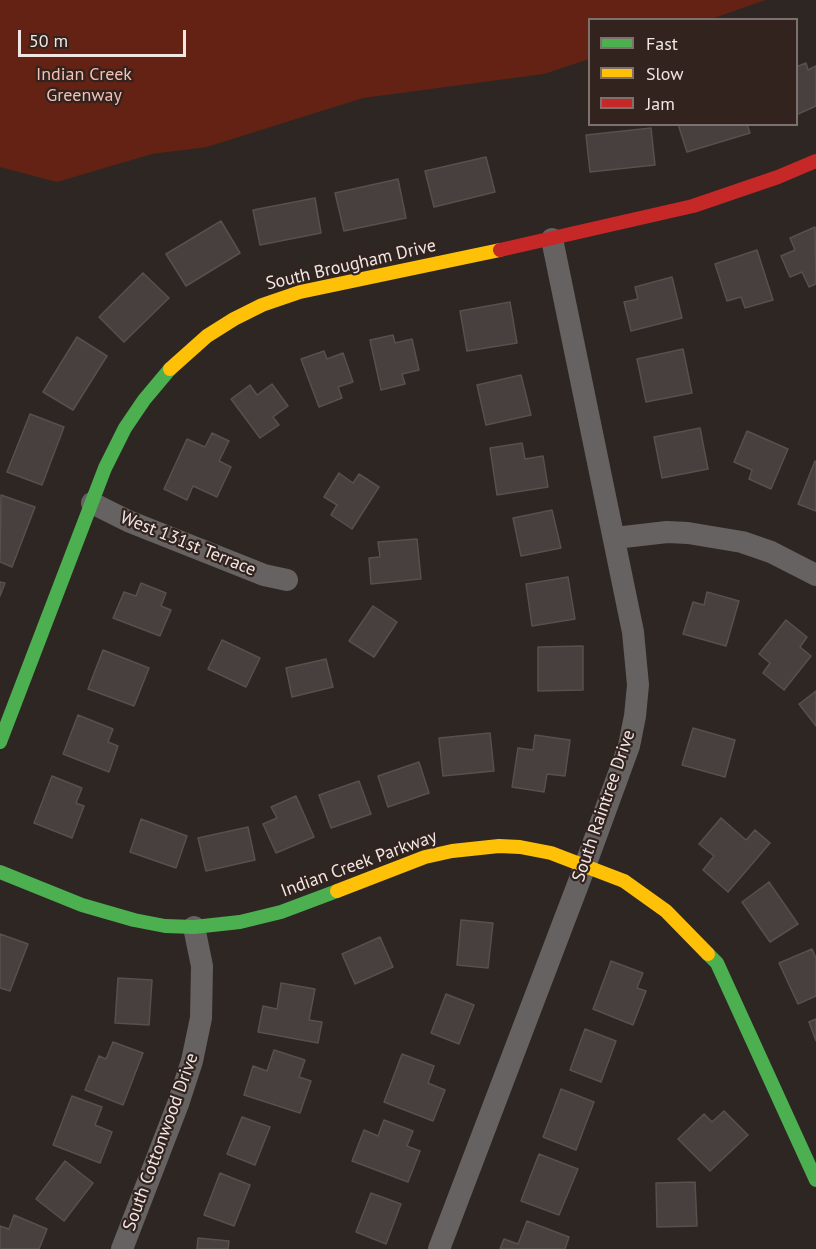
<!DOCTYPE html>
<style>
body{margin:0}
#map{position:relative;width:816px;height:1249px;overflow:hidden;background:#2e2623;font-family:"PT Sans",sans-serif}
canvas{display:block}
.legend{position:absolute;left:588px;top:18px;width:210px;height:108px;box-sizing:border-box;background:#32231f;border:2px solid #7e716d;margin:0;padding:8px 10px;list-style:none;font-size:18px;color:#f0e6e3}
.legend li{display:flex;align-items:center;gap:12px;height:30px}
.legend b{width:30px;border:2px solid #7e716d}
.scale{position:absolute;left:18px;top:30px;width:168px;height:27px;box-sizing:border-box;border:3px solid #f0e6e3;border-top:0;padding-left:8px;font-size:18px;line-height:21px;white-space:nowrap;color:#f0e6e3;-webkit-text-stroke:4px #32231f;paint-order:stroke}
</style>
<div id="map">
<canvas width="816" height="1249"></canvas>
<ul class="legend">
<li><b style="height:8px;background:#4caf50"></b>Fast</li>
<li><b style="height:8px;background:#ffc107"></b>Slow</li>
<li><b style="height:8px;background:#c62828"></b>Jam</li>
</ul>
<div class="scale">50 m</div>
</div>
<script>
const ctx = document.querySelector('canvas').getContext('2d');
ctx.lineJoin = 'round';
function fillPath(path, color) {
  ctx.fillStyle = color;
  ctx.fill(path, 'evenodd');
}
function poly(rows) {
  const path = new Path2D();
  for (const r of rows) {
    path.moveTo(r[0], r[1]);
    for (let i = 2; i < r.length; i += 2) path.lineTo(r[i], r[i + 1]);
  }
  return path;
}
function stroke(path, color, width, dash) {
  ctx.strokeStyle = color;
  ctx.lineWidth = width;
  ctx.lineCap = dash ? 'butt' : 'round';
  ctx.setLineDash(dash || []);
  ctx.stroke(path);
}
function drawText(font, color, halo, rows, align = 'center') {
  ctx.font = font + ' "PT Sans",sans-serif';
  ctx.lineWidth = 4.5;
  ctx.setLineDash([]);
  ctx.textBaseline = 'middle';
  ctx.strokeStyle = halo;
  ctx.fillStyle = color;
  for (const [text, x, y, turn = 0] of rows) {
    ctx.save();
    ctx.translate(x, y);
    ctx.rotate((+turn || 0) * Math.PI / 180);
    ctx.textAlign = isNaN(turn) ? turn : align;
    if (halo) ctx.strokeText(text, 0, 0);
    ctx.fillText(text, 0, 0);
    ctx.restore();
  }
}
fillPath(poly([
 [0,0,766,0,711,19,590,20,589,59,544,74,363,98,207,147,152,154,57,182,0,167]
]), '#632213');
const building = poly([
 [806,63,808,70,816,66,816,106,796,115,796,67,806,63],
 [678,124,747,124,750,133,687,152,678,124],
 [651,128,655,165,590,172,586,135,651,128],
 [486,157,495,192,434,207,425,171,486,157],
 [398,179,406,218,344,231,335,193,398,179],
 [315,198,321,233,260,245,253,210,315,198],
 [221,221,240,253,186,286,166,254,221,221],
 [815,227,816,284,809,287,802,272,790,277,781,256,795,250,790,238,815,227],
 [757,250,773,300,745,308,741,297,727,301,715,264,757,250],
 [143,273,169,298,124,342,99,317,143,273],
 [672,277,682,318,631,331,624,302,638,299,635,287,672,277],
 [510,302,517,343,467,351,460,311,510,302],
 [393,335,395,343,412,339,419,370,402,374,405,384,381,390,370,340,393,335],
 [77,337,107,356,73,410,43,392,77,337],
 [683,349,692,393,646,402,637,359,683,349],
 [324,351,327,359,343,353,353,382,338,387,342,398,319,407,301,359,324,351],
 [521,375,531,415,486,425,477,385,521,375],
 [272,384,288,406,273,417,279,425,260,438,231,399,250,385,257,395,272,384],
 [30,414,64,427,42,485,7,472,30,414],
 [700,428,708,469,662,478,654,437,700,428],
 [747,431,788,449,771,489,749,479,752,470,734,462,747,431],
 [212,433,229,441,219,461,231,467,217,497,193,486,187,500,164,489,187,439,205,447,212,433],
 [522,443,525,459,543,456,548,487,497,495,490,448,522,443],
 [815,461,816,462,816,511,798,504,815,461],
 [339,473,353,483,359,474,379,487,352,529,331,515,337,505,324,497,339,473],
 [1,495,35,507,12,567,0,562,1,495],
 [552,510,561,548,521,556,513,518,552,510],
 [417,539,421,579,371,584,369,558,380,557,378,542,417,539],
 [568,577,575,619,532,626,526,584,568,577],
 [0,582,5,583,0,596,0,582],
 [141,583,166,593,161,606,171,610,160,636,113,618,124,592,136,596,141,583],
 [707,592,739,601,726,646,683,634,693,602,704,605,707,592],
 [373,606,397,622,374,657,349,641,373,606],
 [786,620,807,637,800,647,811,656,784,690,763,673,770,663,759,654,786,620],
 [222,640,260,658,246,687,208,669,222,640],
 [583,646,583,690,538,691,538,647,583,646],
 [103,650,149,668,134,706,88,689,103,650],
 [326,659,333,687,292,697,286,668,326,659],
 [816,691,816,726,799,704,816,691],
 [78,715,113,729,108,742,118,746,109,772,63,754,78,715],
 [693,728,735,740,725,777,682,765,693,728],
 [490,733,494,771,443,776,439,738,490,733],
 [535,735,570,740,565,776,547,774,544,792,512,787,518,748,533,750,535,735],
 [419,762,429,793,388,807,378,776,419,762],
 [52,776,82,788,76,803,84,806,72,838,34,823,52,776],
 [359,781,371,814,331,828,319,795,359,781],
 [296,796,314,837,276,853,263,824,277,818,271,807,296,796],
 [721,818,746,840,755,830,770,843,728,892,703,870,714,856,699,844,721,818],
 [141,819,187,836,176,868,130,852,141,819],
 [248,827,255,860,206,871,198,838,248,827],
 [769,882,798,924,770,942,742,902,769,882],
 [461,920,493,923,488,968,457,965,461,920],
 [0,934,28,944,10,991,0,988,0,934],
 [380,937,393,967,355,984,342,954,380,937],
 [812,949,816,958,816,996,798,1004,779,963,812,949],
 [611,961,643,973,637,988,646,991,633,1025,593,1009,611,961],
 [118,978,152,980,149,1025,115,1023,118,978],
 [281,983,315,989,309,1020,322,1022,318,1043,258,1032,263,1006,277,1009,281,983],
 [446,994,474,1005,459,1044,431,1033,446,994],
 [816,1019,816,1041,809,1022,816,1019],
 [585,1029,616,1041,601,1082,570,1070,585,1029],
 [113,1042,143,1053,123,1105,85,1090,99,1056,106,1059,113,1042],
 [274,1050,305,1060,299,1077,311,1081,300,1113,244,1095,253,1066,267,1071,274,1050],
 [402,1054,434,1066,428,1083,445,1090,433,1121,384,1102,402,1054],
 [561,1089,594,1102,576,1150,543,1137,561,1089],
 [72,1096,102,1107,95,1125,112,1132,100,1163,53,1145,72,1096],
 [724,1111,748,1135,710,1171,678,1139,704,1114,712,1122,724,1111],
 [242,1117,270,1127,255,1165,227,1154,242,1117],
 [384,1120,413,1131,407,1146,420,1151,408,1182,352,1161,364,1130,378,1136,384,1120],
 [539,1154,578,1169,559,1215,521,1201,539,1154],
 [65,1161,93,1183,64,1221,36,1199,65,1161],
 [220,1173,250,1185,234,1226,204,1215,220,1173],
 [695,1182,697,1226,657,1227,656,1183,695,1182],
 [371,1193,401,1204,386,1244,356,1232,371,1193],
 [14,1215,47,1229,39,1249,0,1249,0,1226,9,1229,14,1215],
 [527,1221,569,1237,565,1249,500,1249,504,1239,518,1244,527,1221],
 [198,1238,229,1241,228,1249,197,1249,198,1238]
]);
fillPath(building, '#47403e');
stroke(building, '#57504d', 1.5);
stroke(poly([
 [92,503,128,521,264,575,287,580],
 [615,538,667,532,688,533,742,542,771,552,816,575],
 [122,1249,178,1104,192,1061,201,1018,202,966,194,927],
 [439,1249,585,866,629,746,635,716,638,685,633,632,552,239]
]), '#666262', 22);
stroke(poly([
 [0,742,105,468,125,428,144,400,170,369],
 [0,872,82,905,134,920,165,926,194,927,240,922,281,912,337,891],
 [708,954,717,963,816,1180]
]), '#4caf50', 14);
stroke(poly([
 [170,369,207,336,234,319,262,305,300,292,500,250],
 [337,891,425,857,452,851,499,846,520,847,551,853,624,881,666,911,708,954]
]), '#ffc107', 14);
stroke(poly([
 [500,250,693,206,778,177,816,161]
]), '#c62828', 14);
drawText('18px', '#f3c0b3', '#32231f', [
 ["Indian Creek",84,75],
 ["Greenway",84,96]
]);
drawText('18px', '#f0e6e3', '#32231f', [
 ["South Brougham Drive",351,265,-13],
 ["West 131st Terrace",188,544,22],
 ["South Raintree Drive",604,806,-71],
 ["Indian Creek Parkway",359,864,-20],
 ["South Cottonwood Drive",161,1142,-70]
]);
</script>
